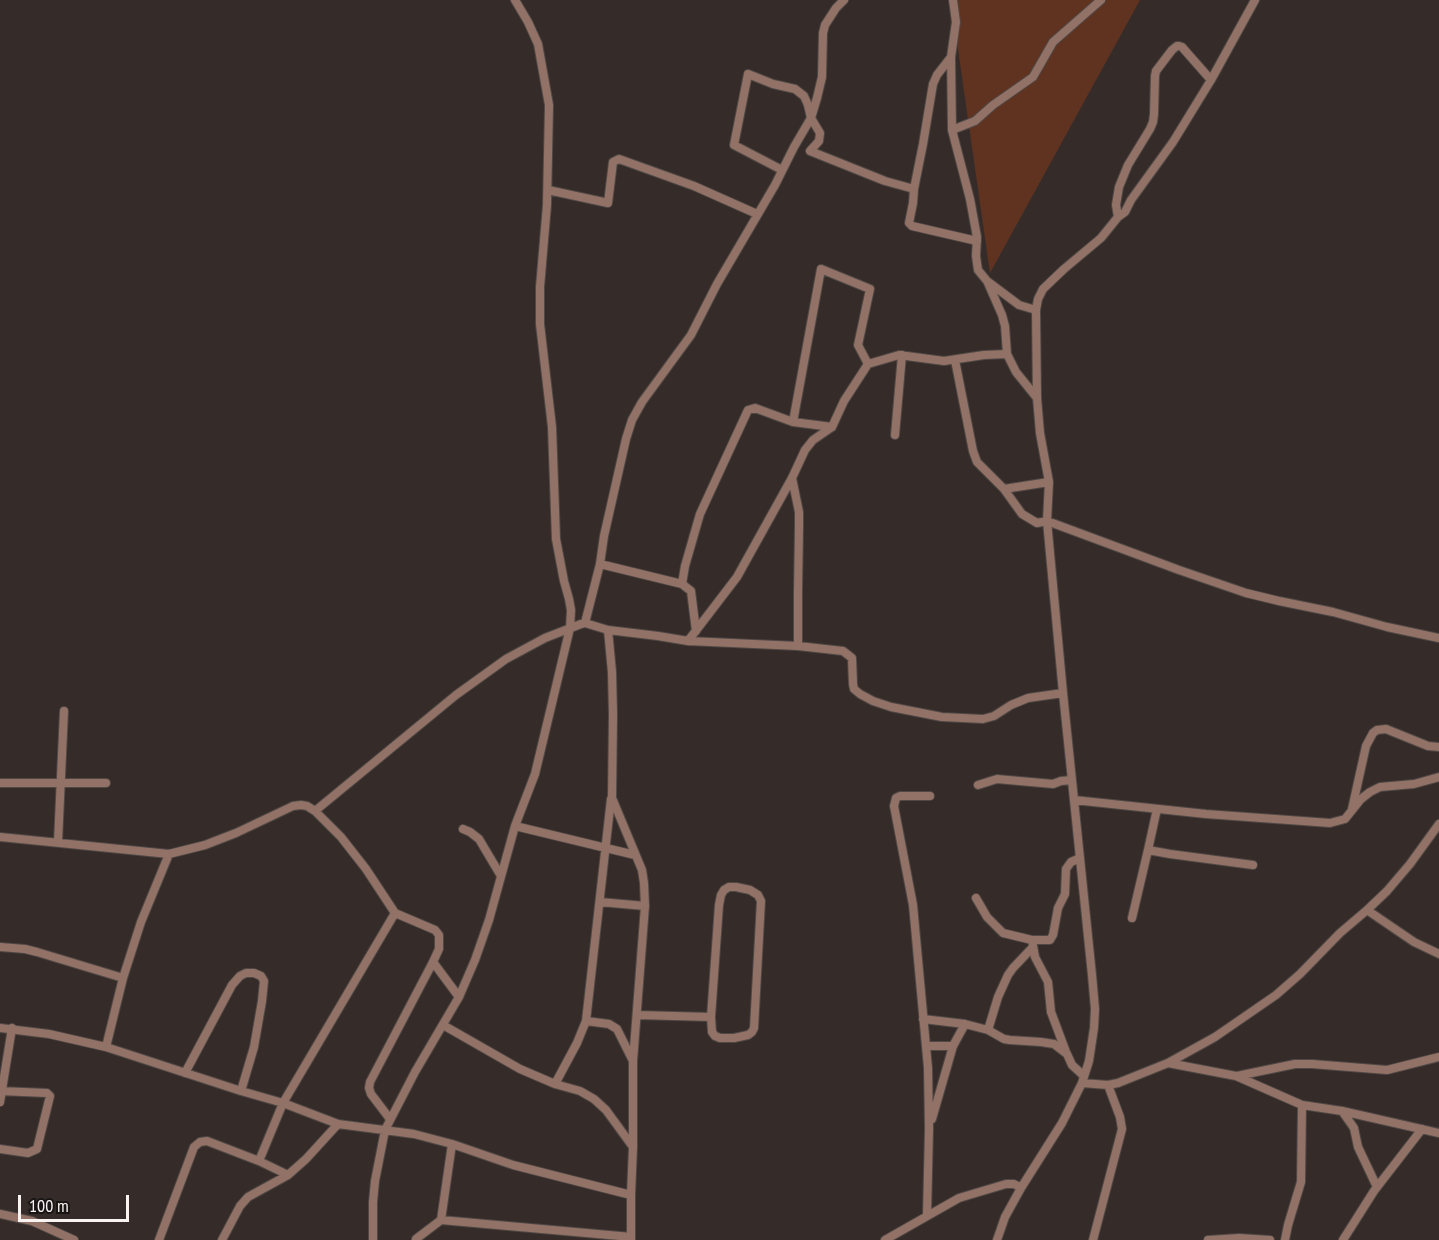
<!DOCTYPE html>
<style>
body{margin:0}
#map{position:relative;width:1439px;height:1240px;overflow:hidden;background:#352c29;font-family:"PT Sans Narrow",sans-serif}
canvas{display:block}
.scale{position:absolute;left:18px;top:1195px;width:111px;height:27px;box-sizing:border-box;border:3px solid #f9f3f1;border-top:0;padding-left:8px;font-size:18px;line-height:21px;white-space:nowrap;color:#f9f3f1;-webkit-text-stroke:4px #191514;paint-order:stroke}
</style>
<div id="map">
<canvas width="1439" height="1240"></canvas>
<div class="scale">100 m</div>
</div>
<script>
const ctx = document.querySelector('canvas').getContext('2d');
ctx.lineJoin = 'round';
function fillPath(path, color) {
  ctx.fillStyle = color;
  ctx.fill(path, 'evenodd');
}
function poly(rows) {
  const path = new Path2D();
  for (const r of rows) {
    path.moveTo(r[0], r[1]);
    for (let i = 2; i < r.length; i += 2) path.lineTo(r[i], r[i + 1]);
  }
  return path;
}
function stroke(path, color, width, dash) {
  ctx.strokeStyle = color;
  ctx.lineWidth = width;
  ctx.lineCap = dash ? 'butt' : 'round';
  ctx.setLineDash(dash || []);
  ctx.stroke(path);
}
fillPath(poly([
 [951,0,1140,0,990,273]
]), '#603321');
const minor = poly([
 [953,0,956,22,951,57,952,130,970,199,977,237,976,256,978,270,987,281,1019,305,1036,310],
 [952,130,975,121,993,105,1033,77,1053,42,1101,0],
 [782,170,734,145,748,74,773,84,795,89,804,96,808,105,811,118,820,133,819,141,810,151,885,181,914,189,913,203,909,223,912,226,977,241],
 [914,189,923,144,933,84,937,75,951,57],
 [548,190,608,203,613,162,619,159,694,186,757,214],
 [1118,217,1116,205,1119,187,1128,165,1150,129,1153,122,1154,114,1155,76,1156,71,1172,50,1177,46,1179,46,1182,47,1211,80],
 [988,283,1002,315,1005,326,1007,354,1016,372,1037,398],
 [955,360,973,451,977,462,1004,489,1049,482],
 [832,427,793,422,821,269,870,289,858,345,868,364,899,355,944,361,984,355,1007,354],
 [895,435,902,355],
 [792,478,799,512,799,526,798,593,798,646],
 [1004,489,1022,514,1037,523,1047,521,1179,570,1246,593,1279,601,1333,612,1387,627,1439,638],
 [600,564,682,584],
 [585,623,600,564,604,536,626,439,632,420,642,402,691,335,717,284,775,185,794,147,811,118,817,98,822,77,823,33,825,25,836,8,844,0],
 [608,630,612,672,613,715,612,798,642,870,644,883,645,906,633,1061,633,1147,631,1195],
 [696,631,691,591,682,584,685,566,700,514,748,410,755,408,793,422],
 [688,641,737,577,792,478,805,450,813,440,832,427,844,401,868,364],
 [0,783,106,783],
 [978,785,997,779,1053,784,1061,781,1072,780],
 [611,799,586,1021,609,1024,617,1029,633,1061],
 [1074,800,1206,814,1330,823,1345,819,1361,799,1370,792,1380,787,1414,784,1439,777],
 [1157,809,1148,850,1170,854,1253,865],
 [1352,809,1366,746,1373,733,1377,730,1386,729,1428,746,1439,747],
 [315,811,341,837,366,869,395,913,435,930,439,935,439,949,433,962,370,1082,369,1088,371,1094,390,1119],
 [515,826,635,855],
 [463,829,470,832,479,839,501,876],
 [0,837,169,854,205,845,236,833,293,806,301,805,307,806,315,811,456,695,506,659,545,638,581,624,585,623,608,630,658,636,688,641,798,646,843,651,852,658,853,684,854,689,860,694,873,701,891,707,942,717,983,719,994,716,1011,705,1028,698,1063,693],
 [58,842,64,711],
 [976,898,987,917,1003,933,1032,940,1050,940,1053,935,1058,908,1065,894,1066,869,1071,862,1080,858],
 [600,902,645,906],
 [1367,910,1414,942,1439,954],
 [1132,918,1148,850],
 [1032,940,1035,957,1048,982,1051,1012,1066,1052],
 [0,947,25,949,37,952,123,978],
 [433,962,459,997],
 [637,1015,711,1017,719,905,721,895,724,890,729,887,736,887,750,890,758,895,761,901,754,1028,752,1032,748,1035,734,1038,720,1038,715,1036,712,1032,711,1017],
 [923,1019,965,1024,988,1030,1004,1039,1010,1040,1041,1042,1054,1044,1067,1054,1072,1065,1084,1076],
 [443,1025,520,1069,555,1084,580,1091,594,1099,606,1110,633,1147],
 [0,1028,49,1034,106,1047,241,1091,283,1103,338,1124,414,1134,452,1144,513,1165,631,1195,631,1240],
 [988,1030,998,997,1008,975,1013,968,1032,948],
 [926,1046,953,1046],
 [106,1047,123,978,141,922,169,854],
 [1168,1063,1236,1076,1302,1105,1342,1111,1439,1133],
 [185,1073,232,985,240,976,246,973,254,973,261,976,264,981,262,1001,254,1047,241,1091],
 [1237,1076,1295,1064,1312,1064,1387,1070,1439,1057],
 [1082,1083,1108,1085,1118,1083,1168,1063,1215,1037,1276,995,1300,974,1340,933,1367,910,1387,891,1410,864,1439,824],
 [555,1084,577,1043,586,1021],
 [0,1091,47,1093,50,1096,37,1149,28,1153,0,1149],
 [0,1102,12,1028],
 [1342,1111,1354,1128,1358,1147,1377,1187],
 [932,1119,953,1046,965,1024],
 [259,1161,283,1103,395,913],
 [0,1214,32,1221,74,1240],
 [927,1215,929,1129,928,1068,913,905,894,806,896,798,900,796,930,796],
 [441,1220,631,1237],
 [159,1240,194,1147,200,1142,207,1141,259,1161,288,1175],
 [222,1240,240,1206,248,1197,288,1175,306,1159,338,1124],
 [373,1240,373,1202,375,1181,385,1130,415,1072,459,997,475,960,489,920,515,826,535,774,570,628,571,610,569,599,564,581,556,539,552,427,540,324,540,287,547,205,549,105,538,44,528,22,515,0],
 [417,1240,416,1239,441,1220,452,1144],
 [885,1240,959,1198,1006,1184,1014,1184,1021,1188],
 [997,1240,1005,1217,1021,1188,1062,1123,1082,1083,1089,1061,1094,1028,1095,1009,1092,975,1063,693,1047,521,1049,482,1040,433,1037,398,1036,310,1038,299,1043,289,1064,269,1101,238,1118,217,1125,212,1131,200,1173,142,1211,80,1255,0],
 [1093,1240,1122,1129,1120,1117,1108,1085],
 [1208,1240,1239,1238,1270,1240],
 [1285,1240,1288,1225,1301,1182,1302,1105],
 [1343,1240,1374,1191,1422,1129]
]);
stroke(minor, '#504845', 10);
stroke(minor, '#927266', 8);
</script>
